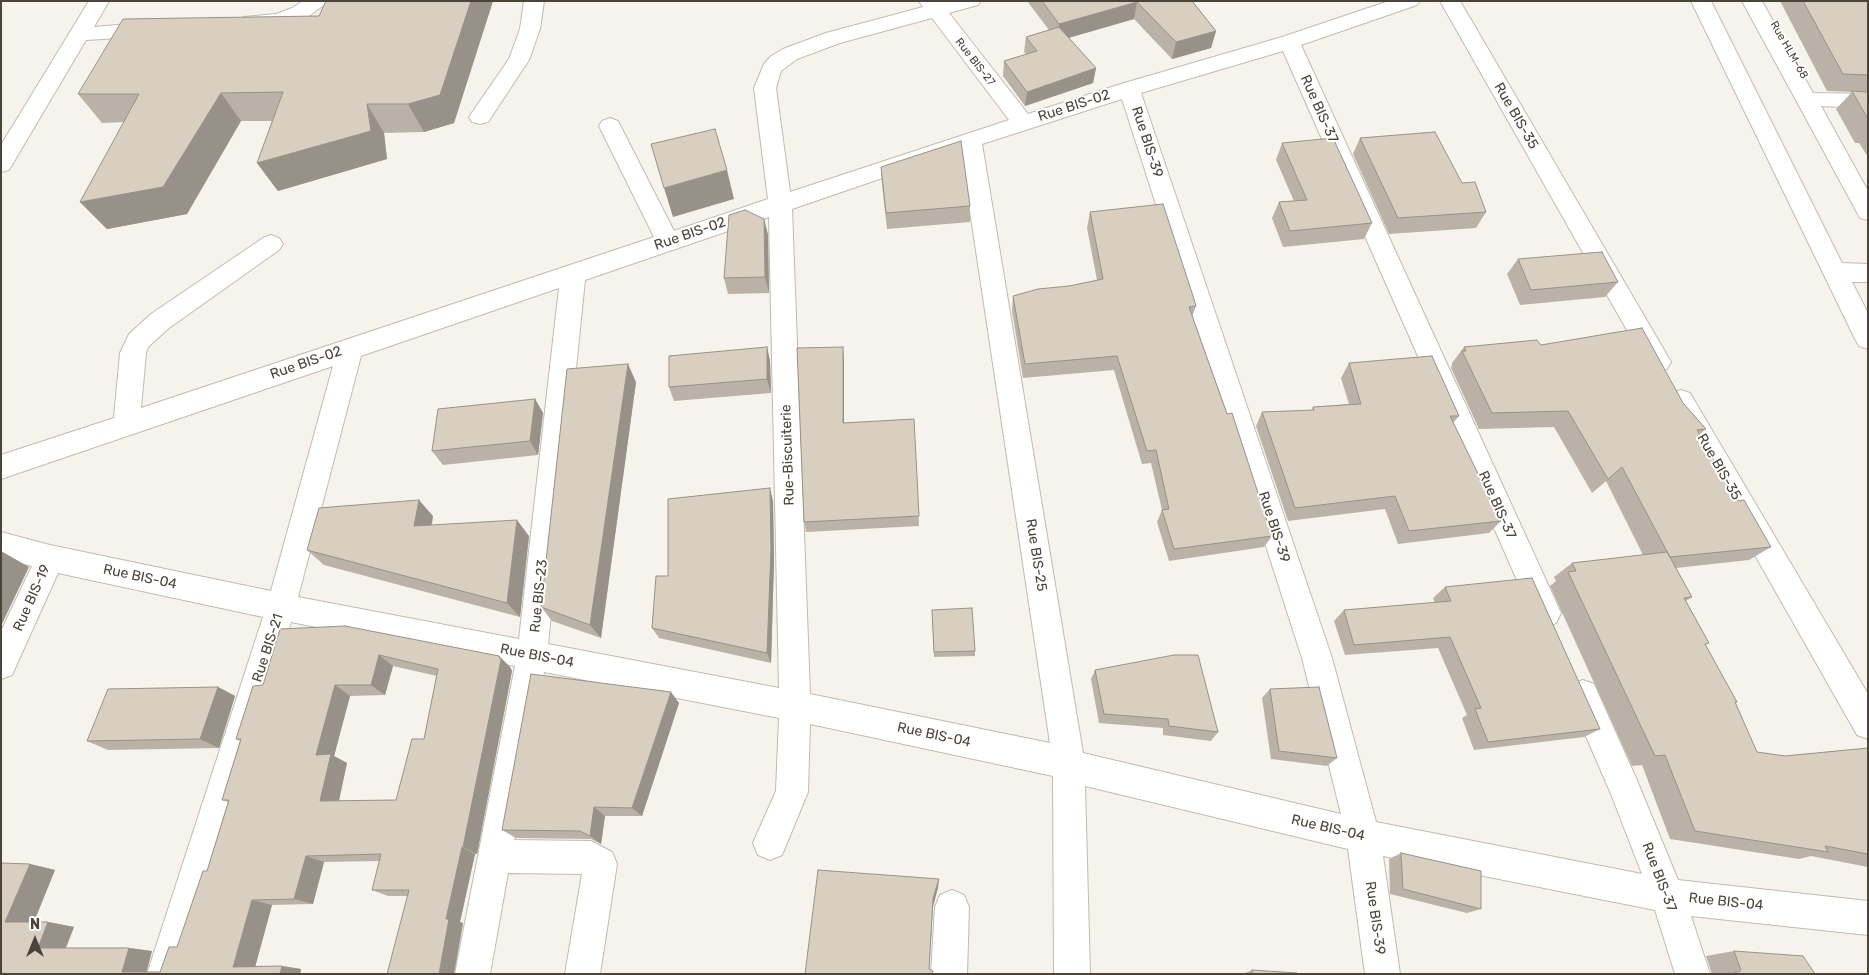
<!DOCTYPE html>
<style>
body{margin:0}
#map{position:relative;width:1869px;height:975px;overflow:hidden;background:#f6f3ec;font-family:Rubik,sans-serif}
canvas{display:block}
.frame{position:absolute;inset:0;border:2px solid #4b4439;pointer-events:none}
.north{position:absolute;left:10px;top:915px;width:50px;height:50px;-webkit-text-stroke:4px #fff;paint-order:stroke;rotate:0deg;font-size:14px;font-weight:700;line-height:20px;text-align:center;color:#4b4439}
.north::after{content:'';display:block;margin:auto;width:18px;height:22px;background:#4b4439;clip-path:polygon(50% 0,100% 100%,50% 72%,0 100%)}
</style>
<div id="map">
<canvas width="1869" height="975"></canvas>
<div class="frame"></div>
<div class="north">N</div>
</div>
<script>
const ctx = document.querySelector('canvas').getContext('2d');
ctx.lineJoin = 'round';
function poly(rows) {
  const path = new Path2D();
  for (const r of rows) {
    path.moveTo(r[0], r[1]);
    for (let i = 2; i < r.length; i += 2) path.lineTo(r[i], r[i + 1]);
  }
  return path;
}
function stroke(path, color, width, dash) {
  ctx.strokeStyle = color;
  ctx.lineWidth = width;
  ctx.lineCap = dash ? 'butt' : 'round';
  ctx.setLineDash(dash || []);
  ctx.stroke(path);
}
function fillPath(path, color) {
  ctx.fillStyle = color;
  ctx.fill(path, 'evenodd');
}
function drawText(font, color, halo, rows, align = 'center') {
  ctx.font = font + ' Rubik,sans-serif';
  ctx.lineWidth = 4;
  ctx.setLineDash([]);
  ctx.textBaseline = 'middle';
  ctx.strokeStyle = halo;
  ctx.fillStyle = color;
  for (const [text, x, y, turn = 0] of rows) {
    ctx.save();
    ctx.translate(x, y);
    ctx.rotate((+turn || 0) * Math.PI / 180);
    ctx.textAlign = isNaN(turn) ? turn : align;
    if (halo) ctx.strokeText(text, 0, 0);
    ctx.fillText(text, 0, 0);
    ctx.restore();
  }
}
const minor = poly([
 [89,1,109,1,94,27,153,22,160,24,163,29,160,34,153,36,86,40,9,170,1,172,1,145,89,1],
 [303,1,327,1,324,5,306,18,278,26,251,28,244,27,241,22,244,17,276,14,292,8,303,1],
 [524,1,544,1,540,29,529,60,488,122,480,124,472,122,469,117,509,59,520,29,524,1],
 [919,1,981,1,978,5,949,13,1028,114,1121,84,1282,37,1389,1,1420,1,1417,5,1301,45,1561,613,1556,623,1546,627,1536,623,1283,51,1141,93,1332,658,1376,822,1642,874,1611,794,1568,695,1572,684,1583,680,1594,684,1636,778,1678,880,1868,901,1868,935,1691,916,1710,974,1675,974,1655,910,1383,856,1400,974,1365,974,1348,849,1085,786,1090,974,1054,974,1053,776,810,724,808,792,782,855,770,860,758,855,753,843,776,791,779,718,544,672,514,840,591,841,612,852,617,864,600,974,565,974,582,874,508,873,490,974,455,974,515,666,291,622,182,974,147,974,263,617,58,573,12,675,1,679,1,631,32,566,1,558,1,532,50,545,271,591,333,366,1,479,1,455,114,418,120,353,129,334,151,314,263,238,271,235,279,238,283,244,279,250,169,328,148,347,146,353,141,408,654,237,599,126,602,121,610,118,618,121,674,231,768,199,754,88,764,64,771,56,783,49,826,33,923,7,919,1],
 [932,18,1009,120,790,192,776,88,781,71,797,59,840,43,932,18],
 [1122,99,1302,658,1341,814,1083,753,982,144,1122,99],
 [961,151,1050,743,810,694,792,209,961,151],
 [769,217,779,688,548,644,585,280,769,217],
 [559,288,519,639,298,597,361,356,559,288],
 [1440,1,1460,1,1667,355,1671,362,1667,369,1658,372,1649,369,1440,1],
 [1691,1,1711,1,1842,263,1868,264,1868,282,1852,282,1868,313,1868,349,1859,346,1855,339,1691,1],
 [1742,1,1762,1,1813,93,1868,94,1868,108,1821,106,1868,191,1868,220,1860,218,1742,1],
 [1681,390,1690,393,1868,694,1868,739,1857,735,1672,409,1668,401,1672,393,1681,390],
 [952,890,964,895,969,907,967,974,931,974,935,907,940,895,952,890]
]);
stroke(minor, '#c2bbae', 2);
fillPath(minor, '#fff');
fillPath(poly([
 [326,1,493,1,454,123,424,132,384,133,387,159,278,191,257,163,272,121,241,121,187,214,107,229,80,202,124,122,102,123,78,94,319,16],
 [1027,1,1192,1,1216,31,1211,48,1172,59,1134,19,1069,38,1096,68,1093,83,1025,106,1003,76,1004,61,1026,54,1024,52,1026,37,1049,30],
 [1780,1,1868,1,1868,157,1859,143,1855,143,1836,109,1852,92,1827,91],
 [1360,138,1462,183,1486,212,1476,228,1389,234,1353,154],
 [1282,143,1372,223,1364,239,1283,247,1272,218,1279,202,1294,201,1276,160],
 [881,167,970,206,970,222,887,229,882,184],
 [1090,212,1196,306,1192,317,1272,536,1264,547,1169,561,1157,522,1162,510,1151,463,1142,464,1114,370,1023,378,1012,311,1013,296,1069,286,1097,280,1087,228],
 [764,219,768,235,769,293,728,294,724,278],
 [1518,259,1618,282,1605,297,1520,305,1507,274],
 [1541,345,1683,403,1706,429,1699,435,1737,501,1771,547,1749,560,1676,568,1692,597,1686,601,1709,643,1705,645,1737,702,1735,703,1757,752,1785,756,1868,748,1868,867,1811,856,1799,859,1670,839,1642,765,1632,766,1550,586,1556,581,1554,577,1572,563,1643,555,1606,481,1592,493,1554,427,1479,429,1451,368,1452,365,1452,363,1464,347],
 [767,347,770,361,771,393,674,401,669,387],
 [844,359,844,423,914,419,919,526,806,532,804,522],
 [1349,363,1459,416,1453,423,1501,521,1489,533,1398,544,1385,509,1288,521,1256,426,1262,412,1311,411,1313,407,1349,404,1341,378],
 [636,382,601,638,552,621,541,607],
 [535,399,543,413,538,455,443,465,432,451],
 [773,501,774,561,771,663,659,638,652,628,668,576],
 [433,516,432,525,529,536,520,617,324,565,307,550],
 [1445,587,1600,729,1584,737,1474,750,1462,718,1467,715,1438,648,1345,655,1334,621,1344,610,1435,603,1433,598],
 [932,610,975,651,975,656,934,657],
 [280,629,499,656,510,667,512,671,477,854,475,854,460,922,463,923,454,974,408,896,388,896,372,890,380,861,324,862,313,904,272,905,255,967,282,966,301,969,300,974,1,974,30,864,55,870,33,922,48,922,74,927,66,948,129,948,152,951,146,972,160,972,177,947,207,871,228,802,222,800,240,741,236,739,263,685],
 [393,666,437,676,424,739,396,800,339,801,347,763,334,756,350,696,385,695],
 [1095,670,1218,732,1211,741,1163,735,1163,728,1099,723,1091,679],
 [218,687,235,696,219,748,108,750,87,741],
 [1270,689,1337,758,1327,766,1271,759,1262,698],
 [679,703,642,816,605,816,601,844,591,839,516,838,502,830],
 [1401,853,1481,909,1467,913,1390,894,1389,859],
 [1734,951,1815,974,1712,974,1706,956],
 [1252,970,1297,974,1243,974]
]), '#bab2a6');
fillPath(poly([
 [471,1,493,1,454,123,424,132,408,104],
 [1137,2,1134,19,1057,41,1059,24],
 [1216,31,1211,48,1172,59,1176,42],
 [1096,68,1093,83,1025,106,1027,92],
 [221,93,241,121,187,214,107,229,80,202],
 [367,104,384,133,387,159,278,191,257,163],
 [727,170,734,199,673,217,664,188],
 [764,219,768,235,769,293,765,277],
 [767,347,770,361,771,393,767,379],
 [843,347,844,359,844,434,843,423],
 [628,364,636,382,601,638,590,625],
 [535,399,543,413,538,455,530,441],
 [770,488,773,501,774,561,771,663,767,653],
 [419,500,433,516,428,541,414,526],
 [517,520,529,536,520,617,507,603],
 [1,551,29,567,1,626],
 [379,655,393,666,385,695,371,685],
 [499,656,510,667,512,671,477,854,463,847],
 [335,685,350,696,334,756,347,763,337,809,320,801,316,755],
 [218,687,235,696,219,748,200,739],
 [671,692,679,703,642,816,632,808],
 [594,807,605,816,601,844,590,836],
 [462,847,475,854,460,922,463,923,454,974,439,974,446,919],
 [306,856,324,862,313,904,294,899],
 [30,864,55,870,32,927,5,922],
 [939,879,938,888,933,907,929,974,933,898],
 [252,900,272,905,254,971,233,967],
 [48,922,74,927,64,952,38,948],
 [129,948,152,951,146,974,122,972],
 [282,966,301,969,300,974,280,974]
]), '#979187');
const building = poly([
 [326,1,471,1,440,95,408,104,367,104,371,131,257,163,283,92,221,93,163,187,80,202,139,94,78,94,123,19,319,16,326,1],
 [1042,1,1192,1,1216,31,1176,42,1137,2,1059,24,1042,1],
 [1803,1,1868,1,1868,75,1843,74,1803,1],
 [1059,27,1096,68,1027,92,1004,61,1037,51,1026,37,1059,27],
 [1852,91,1868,92,1868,119,1852,91],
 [715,129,727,170,664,188,651,144,715,129],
 [1435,132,1462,183,1475,182,1486,212,1398,218,1360,138,1435,132],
 [1333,138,1372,223,1290,231,1279,202,1307,200,1282,143,1333,138],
 [961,141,970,206,886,213,881,167,961,141],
 [1163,204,1193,296,1196,306,1189,307,1227,414,1232,413,1272,536,1174,549,1162,510,1169,509,1156,450,1147,451,1117,356,1025,364,1013,296,1038,289,1069,286,1103,279,1090,212,1163,204],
 [745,210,764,219,765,277,724,278,729,215,745,210],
 [1602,252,1618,282,1531,290,1518,259,1602,252],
 [1642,328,1683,403,1706,429,1697,430,1737,501,1744,500,1771,547,1670,557,1622,467,1608,479,1568,411,1492,413,1462,351,1466,351,1464,347,1537,340,1541,345,1642,328],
 [767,347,767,379,669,387,669,356,767,347],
 [843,347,843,423,914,419,919,516,804,522,797,348,843,347],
 [1432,356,1459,416,1450,416,1501,521,1409,531,1395,496,1295,508,1262,412,1314,410,1313,407,1361,404,1349,363,1432,356],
 [628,364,590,625,541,607,567,369,628,364],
 [535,399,530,441,432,451,438,409,535,399],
 [770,488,771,549,767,653,652,628,656,576,668,576,668,499,770,488],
 [419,500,414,526,517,520,507,603,307,550,319,508,419,500],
 [1667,552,1692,597,1684,598,1709,643,1705,644,1737,702,1735,702,1757,752,1785,756,1868,748,1868,854,1825,846,1828,852,1695,831,1665,755,1655,756,1568,572,1576,571,1572,563,1667,552],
 [1532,578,1600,729,1488,742,1475,709,1481,708,1450,637,1354,645,1344,610,1451,601,1445,587,1532,578],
 [972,608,975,651,934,652,932,610,972,608],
 [345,626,499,656,501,660,463,847,462,847,446,919,449,919,439,974,387,974,409,890,372,890,381,854,306,856,294,899,252,900,233,967,282,966,280,974,1,974,1,863,30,864,5,922,48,922,38,948,129,948,122,972,160,972,169,947,177,947,203,871,207,871,229,800,222,800,241,739,236,739,253,686,263,685,280,629,345,626],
 [379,655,438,669,424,739,412,739,396,800,320,801,331,754,316,755,335,685,371,685,379,655],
 [1174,655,1198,655,1218,732,1169,726,1168,719,1104,714,1095,670,1174,655],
 [531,674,671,692,632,808,594,807,590,836,580,831,502,830,531,674],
 [218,687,200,739,87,741,108,689,218,687],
 [1319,687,1337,758,1279,751,1270,689,1319,687],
 [1401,853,1481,871,1481,909,1403,889,1401,853],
 [818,870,939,879,933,898,929,969,933,971,932,974,805,974,818,870],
 [1734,951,1803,956,1815,974,1735,974,1735,972,1739,972,1741,970,1734,951],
 [1252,970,1297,973,1297,974,1252,974,1252,970]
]);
fillPath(building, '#d8cfc1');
stroke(building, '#979187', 1);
drawText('11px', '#4b4439', '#fff', [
 ["Rue HLM-68",1789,50,60],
 ["Rue BIS-27",975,62,52]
]);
drawText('14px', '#4b4439', '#fff', [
 ["Rue BIS-02",1074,106,-18],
 ["Rue BIS-37",1319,109,66],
 ["Rue BIS-35",1516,116,60],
 ["Rue BIS-39",1147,142,72],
 ["Rue BIS-02",690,234,-19],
 ["Rue BIS-02",306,363,-19],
 ["Rue-Biscuiterie",788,455,-92],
 ["Rue BIS-35",1719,467,60],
 ["Rue BIS-37",1497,505,66],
 ["Rue BIS-39",1274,527,72],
 ["Rue BIS-25",1036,555,81],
 ["Rue BIS-04",140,577,12],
 ["Rue BIS-23",539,596,-84],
 ["Rue BIS-19",32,598,-66],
 ["Rue BIS-21",268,648,-72],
 ["Rue BIS-04",537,656,11],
 ["Rue BIS-04",934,735,12],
 ["Rue BIS-04",1328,828,13],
 ["Rue BIS-37",1659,877,69],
 ["Rue BIS-04",1726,902,6],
 ["Rue BIS-39",1375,918,82]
]);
</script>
